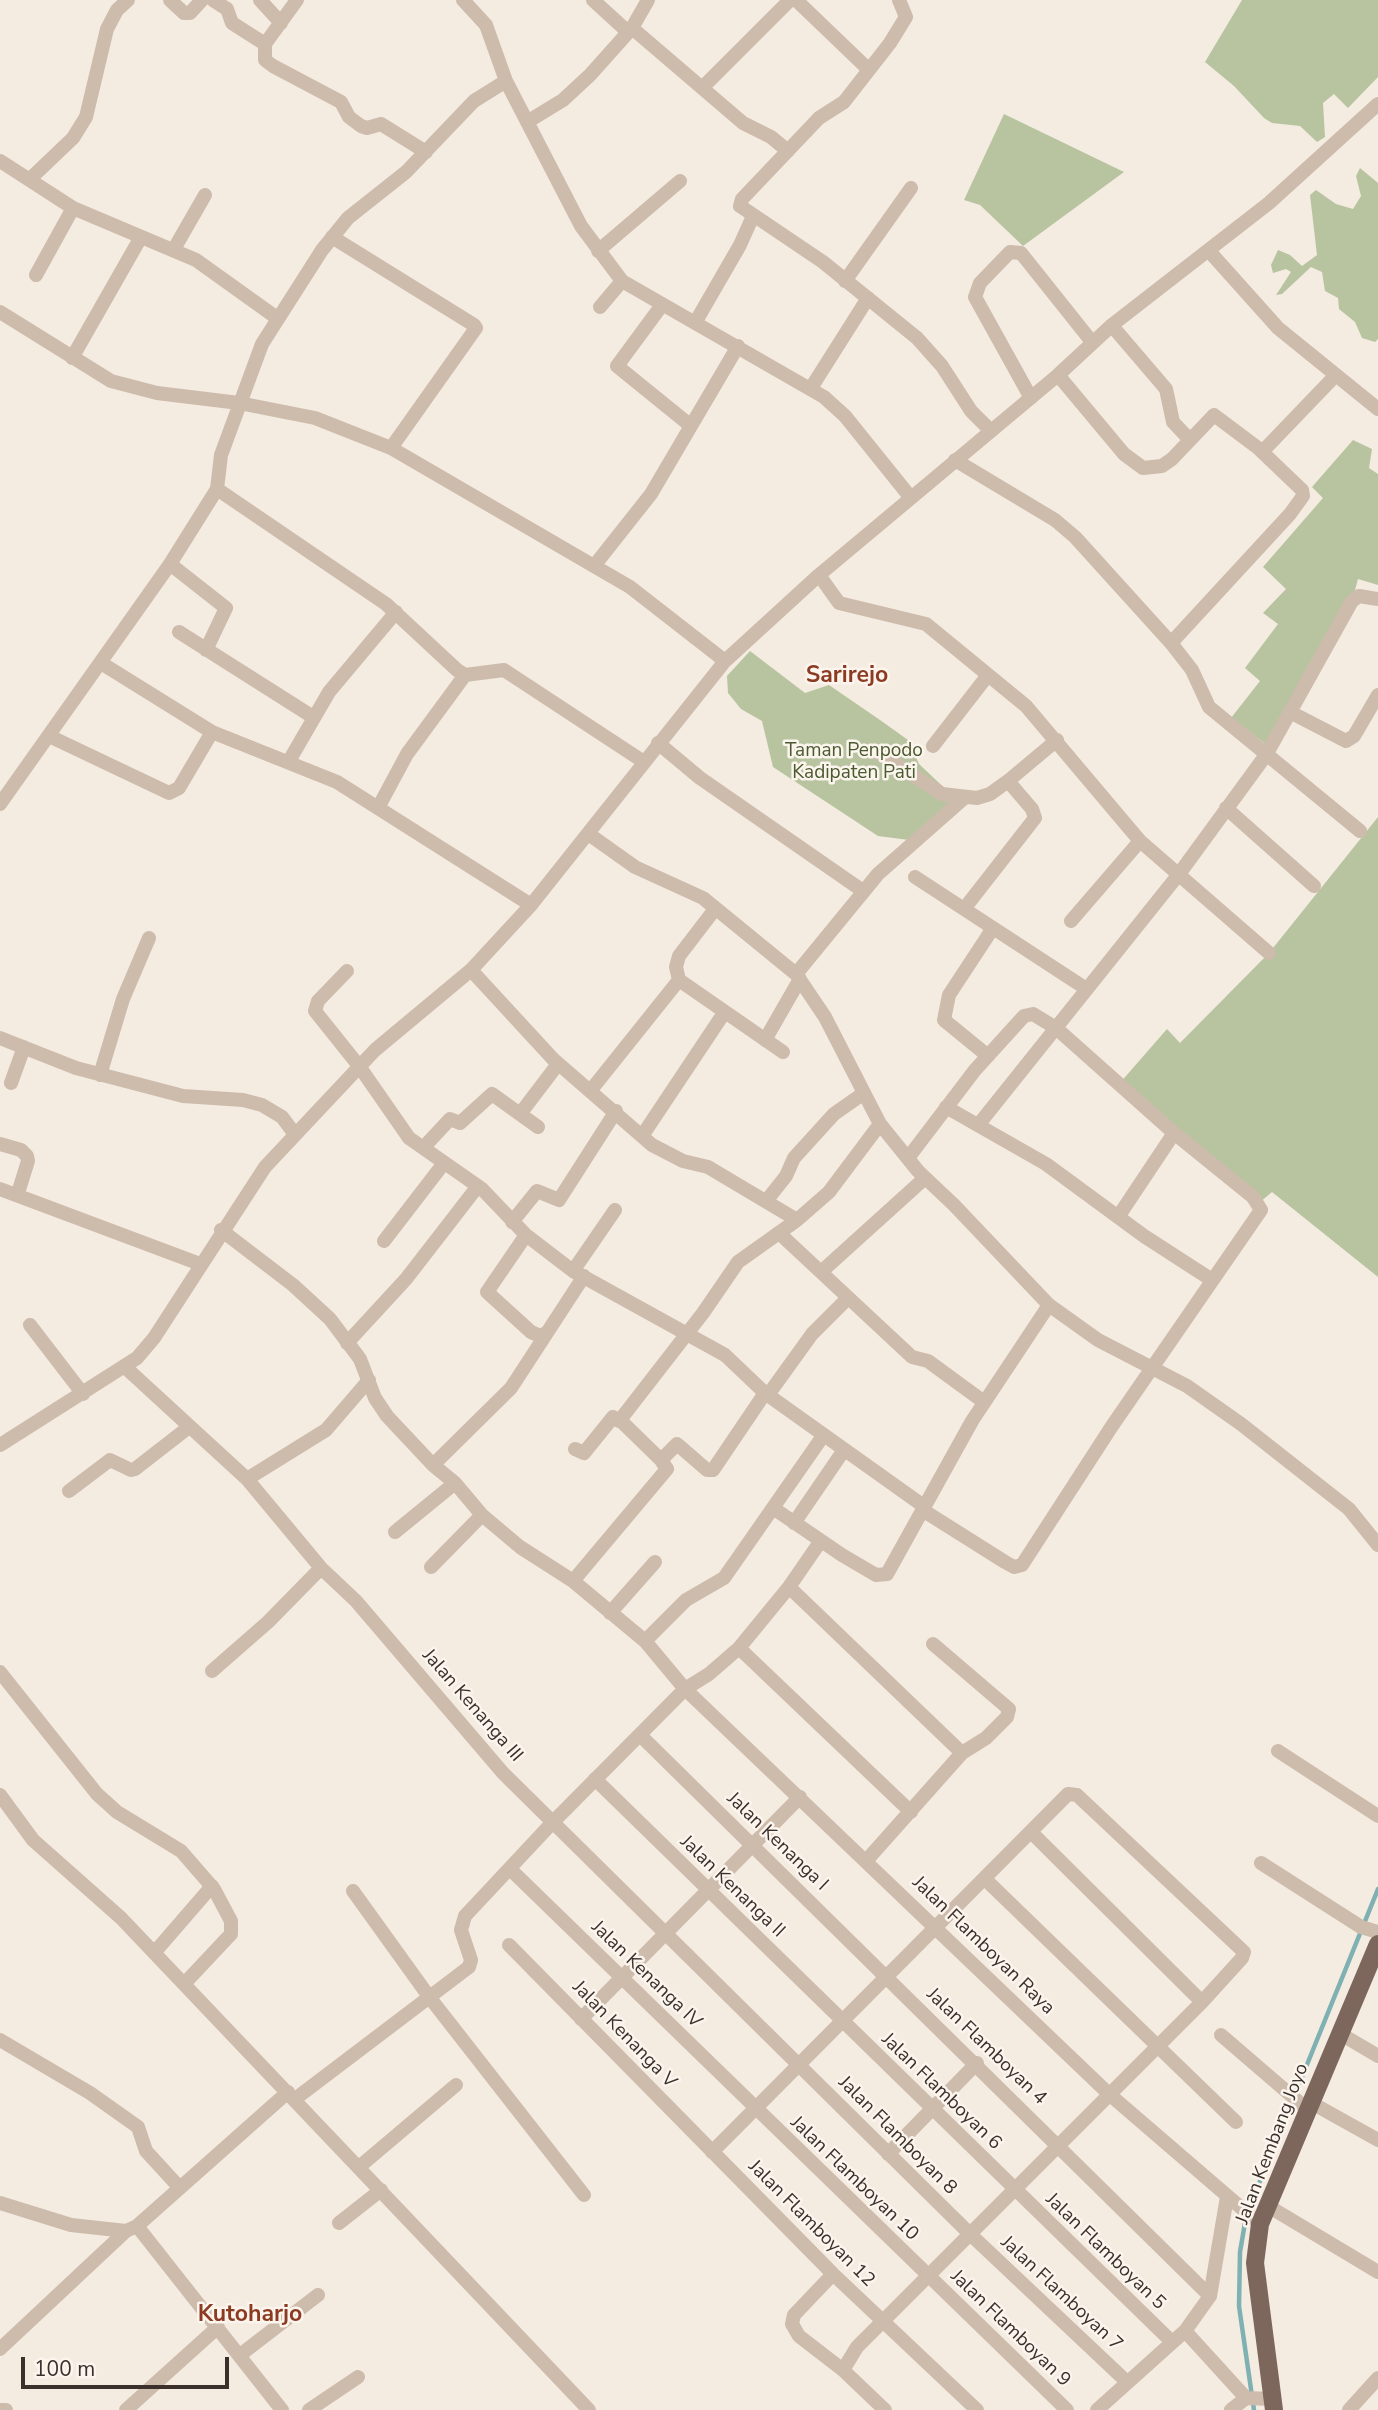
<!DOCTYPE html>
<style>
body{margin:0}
#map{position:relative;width:1378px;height:2410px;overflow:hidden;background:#f4ebe1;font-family:"Nunito Sans",sans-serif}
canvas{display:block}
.scale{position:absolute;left:21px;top:2357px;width:208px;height:32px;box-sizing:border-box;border:4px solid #3b302b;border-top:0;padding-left:9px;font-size:21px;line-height:24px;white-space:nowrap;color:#3b302b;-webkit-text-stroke:5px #fbf5ee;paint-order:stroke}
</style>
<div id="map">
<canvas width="1378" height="2410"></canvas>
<div class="scale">100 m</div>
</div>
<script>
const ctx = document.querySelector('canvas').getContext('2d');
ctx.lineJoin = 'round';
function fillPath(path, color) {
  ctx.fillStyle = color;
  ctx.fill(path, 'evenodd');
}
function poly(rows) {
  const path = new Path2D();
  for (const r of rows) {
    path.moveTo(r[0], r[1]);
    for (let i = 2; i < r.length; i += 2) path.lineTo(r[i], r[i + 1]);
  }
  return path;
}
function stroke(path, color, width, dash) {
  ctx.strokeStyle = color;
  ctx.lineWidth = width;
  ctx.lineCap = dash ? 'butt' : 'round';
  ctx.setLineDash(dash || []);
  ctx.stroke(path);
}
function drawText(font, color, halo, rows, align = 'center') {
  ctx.font = font + ' "Nunito Sans",sans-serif';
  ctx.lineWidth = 5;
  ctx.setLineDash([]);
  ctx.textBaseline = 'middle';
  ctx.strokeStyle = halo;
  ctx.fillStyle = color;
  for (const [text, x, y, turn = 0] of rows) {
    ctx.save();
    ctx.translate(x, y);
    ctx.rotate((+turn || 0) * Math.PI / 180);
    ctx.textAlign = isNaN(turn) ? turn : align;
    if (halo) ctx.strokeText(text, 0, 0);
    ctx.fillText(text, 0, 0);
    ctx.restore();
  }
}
fillPath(poly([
 [1242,0,1378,0,1378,77,1348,108,1334,94,1323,103,1325,137,1317,142,1300,126,1272,123,1264,118,1234,86,1205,62],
 [1004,114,1124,172,1023,246,980,205,964,200],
 [1360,168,1378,183,1378,339,1375,342,1362,338,1355,322,1339,309,1338,298,1325,291,1322,272,1311,267,1282,294,1276,295,1291,272,1286,269,1273,273,1271,265,1278,250,1290,255,1302,266,1317,255,1310,195,1316,190,1336,204,1353,209,1361,196,1356,176],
 [1353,440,1372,449,1369,468,1378,474,1378,585,1358,579,1352,601,1271,748,1231,718,1260,681,1245,668,1278,624,1263,613,1286,589,1263,567,1323,498,1312,487],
 [750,651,805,693,829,685,880,720,908,740,919,764,956,799,909,840,878,836,773,767,762,721,741,709,728,693,727,676],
 [1378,817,1378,1277,1272,1192,1259,1203,1119,1084,1167,1029,1180,1043,1269,953]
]), '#b8c4a0');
stroke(poly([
 [1249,2208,1378,1889],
 [1246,2217,1240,2252,1239,2306,1254,2410]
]), '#7fb0b2', 4.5);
stroke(poly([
 [170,0,184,13,190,13,202,0],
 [213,0,227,9,232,23,265,44,265,60,273,66,341,102,349,117,361,126,367,128,381,124,426,152],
 [260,0,281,23],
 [463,0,486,25,506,81,581,226,622,281,824,397,845,416,911,498],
 [593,0,628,32],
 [796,0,868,69],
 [899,0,906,17,890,43,844,102,819,118,742,199,740,206,823,262,917,338,942,366,971,411,991,431],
 [632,28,743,123,771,137,788,151],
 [265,44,297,0],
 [702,88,790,0],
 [527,122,563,100,590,75,632,28,648,0],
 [0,161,73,208,196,260,277,318],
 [30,179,73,138,86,117,107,29,117,10,128,0],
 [332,237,474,325,476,328,391,448],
 [174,249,205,195],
 [598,251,680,181],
 [1209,251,1278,328,1378,409],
 [36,275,73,208],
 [845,281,911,188],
 [662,305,617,366,691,426],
 [600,307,622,281],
 [0,312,111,381,157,393,239,403,315,418,391,448,630,587,725,661],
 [695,323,740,245,753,216],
 [1113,327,1166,389,1173,422,1190,440],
 [72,358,141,237],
 [1058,375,1124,454,1143,468,1162,466,1172,459,1214,415,1258,448,1302,490,1303,496,1290,514,1171,643],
 [811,388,868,298],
 [1031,398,975,297,980,283,1010,252,1021,253,1092,342],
 [1262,452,1335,376],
 [955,460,1055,520,1075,537,1171,643,1192,670,1209,707,1360,831],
 [217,489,386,604,457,670,465,675,504,670,644,762],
 [170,564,226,608,206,650],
 [594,566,651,494,738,346],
 [819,575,839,603,926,624,1026,706,1140,841,1269,953],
 [179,632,313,717],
 [101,663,212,732,337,782,531,905],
 [1290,712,1346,741,1354,736,1378,695],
 [49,736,169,793,179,788,212,732],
 [658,743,700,778,863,891],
 [933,746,988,675],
 [874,750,942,794,977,798,990,794,1008,781,1057,740],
 [289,761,329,692,396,612],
 [0,804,170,564,217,489,221,455,262,344,322,250,348,218,406,172,474,101,506,81],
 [379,806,407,754,465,675],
 [1226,808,1314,886],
 [590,835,635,867,703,898,796,974,825,1017,880,1124,918,1171,954,1205,1049,1305,1098,1340,1187,1386,1241,1424,1349,1509,1378,1545],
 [915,877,1085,988],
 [964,909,1035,818,1032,809,1008,781],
 [1071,921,1140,841],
 [471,970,553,1059,652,1145,683,1161,708,1167,797,1220],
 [347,971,318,1001,315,1011,359,1066,409,1138,482,1189,526,1235,573,1271,725,1355,765,1393,925,1507],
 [796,974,878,874,963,799],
 [679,980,676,967,679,956,715,909],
 [0,1038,76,1068,183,1096,243,1100,262,1105,282,1117,294,1133],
 [765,1040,800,979],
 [988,1056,944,1020,949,995,993,928],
 [100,1075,123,999,149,938],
 [11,1083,24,1047],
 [591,1090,679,980,783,1052],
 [946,1107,1046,1164,1144,1236,1212,1280],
 [520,1114,558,1064],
 [979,1124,1179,874,1266,755,1352,601,1359,596,1378,599],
 [642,1136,724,1013],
 [0,1144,21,1150,27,1156,28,1161,18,1193],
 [423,1148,450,1119,460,1123,492,1094,538,1127],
 [908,1158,975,1070,1024,1016,1033,1014,1056,1028,1174,1133,1253,1197,1261,1210,1112,1426,1022,1565,1014,1567,1005,1562,924,1511],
 [0,1189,200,1264],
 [767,1200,786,1176,794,1158,834,1114,864,1093],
 [1118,1217,1174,1133],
 [512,1222,537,1191,559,1200,616,1111],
 [221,1230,293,1285,330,1319,360,1359,375,1398,387,1416,433,1465,455,1483,482,1515,520,1547,573,1581,645,1641,685,1689,1109,2094,1260,2224],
 [779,1233,912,1357,928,1361,984,1402],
 [526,1235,487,1292,531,1332,540,1336,546,1333],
 [384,1241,444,1163],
 [573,1271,615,1210],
 [821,1272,925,1178],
 [30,1325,83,1394],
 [347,1343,406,1279,478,1186],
 [125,1367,247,1479,321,1568,356,1601,503,1773,970,2234,1127,2382],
 [768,1395,812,1334,848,1298],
 [0,1445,137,1358,154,1338,265,1167,375,1050,471,970,531,905,725,661,819,575,1058,375,1112,325,1269,203,1378,104],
 [575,1449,584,1453,613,1417,619,1421],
 [661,1460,677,1444,707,1470,713,1470,765,1393],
 [433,1465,511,1388,584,1276],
 [247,1479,326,1430,369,1380],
 [69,1491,110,1460,131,1470,135,1469,189,1427],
 [773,1508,842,1555,876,1575,887,1574,972,1421,1049,1305],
 [794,1523,844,1450],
 [395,1532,455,1483],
 [431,1567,482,1515],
 [573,1581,667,1469,661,1460,620,1420,703,1313,738,1262,797,1220,829,1192,880,1124],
 [789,1587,962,1753,866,1861],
 [610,1613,655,1562],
 [645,1641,686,1600,724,1578,823,1436],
 [933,1644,1009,1709,1007,1717,986,1738,962,1753],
 [739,1648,789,1587,820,1542],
 [212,1671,268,1622,321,1568],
 [0,1672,97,1794,117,1812,181,1851,214,1889,231,1921,231,1934,184,1984],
 [641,1736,1210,2296],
 [1278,1751,1378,1816],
 [595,1779,1171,2341],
 [0,1795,33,1840,121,1918,589,2410],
 [1031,1832,1202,2002],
 [1261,1863,1361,1927,1378,1932],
 [510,1869,1067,2410],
 [985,1879,1236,2122],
 [353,1891,430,1998,584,2195],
 [509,1945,833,2274,977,2410],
 [154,1953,212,1886],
 [581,2019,800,1797],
 [1339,2033,1378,2056],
 [1221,2035,1307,2109],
 [0,2040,90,2093,138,2127,146,2151,179,2187],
 [295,2099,469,1967,471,1960,461,1930,465,1916,552,1823,685,1689,709,1674,739,1648,911,1812],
 [1310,2102,1378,2140],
 [712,2152,1068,1794,1077,1795,1244,1952,1242,1958,1202,2002,857,2347,843,2370],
 [888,2154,977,2063],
 [359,2167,456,2085],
 [0,2203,71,2225,126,2231,137,2226,288,2092],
 [1268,2206,1378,2272],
 [339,2223,381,2190],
 [137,2226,282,2410],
 [833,2274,794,2315,792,2324,799,2336,843,2370,885,2410],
 [1185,2331,1246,2398],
 [0,2349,126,2231],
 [240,2355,318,2295],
 [0,2410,6,2410],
 [126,2410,218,2327],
 [309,2410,358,2377],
 [1097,2410,1185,2331,1210,2296,1227,2197],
 [1231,2410,1246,2398,1272,2399],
 [1349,2410,1378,2378]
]), '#cdbbac', 14);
stroke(poly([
 [1274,2410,1255,2263,1260,2224,1378,1944]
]), '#7d675c', 18);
drawText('19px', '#4a5a2e', '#fbf5ee', [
 ["Taman Penpodo",854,751],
 ["Kadipaten Pati",854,773]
]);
drawText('19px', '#3b302b', '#fbf5ee', [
 ["Jalan Kenanga III",472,1706,49],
 ["Jalan Kenanga I",777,1842,44],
 ["Jalan Kenanga II",732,1887,44],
 ["Jalan Flamboyan Raya",983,1946,44],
 ["Jalan Kenanga IV",646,1975,44],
 ["Jalan Kenanga V",624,2035,46],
 ["Jalan Flamboyan 4",986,2047,44],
 ["Jalan Flamboyan 6",941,2092,44],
 ["Jalan Flamboyan 8",897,2136,45],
 ["Jalan Kembang Joyo",1273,2144,-69],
 ["Jalan Flamboyan 10",854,2179,44],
 ["Jalan Flamboyan 12",811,2224,45],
 ["Jalan Flamboyan 5",1105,2252,44],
 ["Jalan Flamboyan 7",1061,2294,43],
 ["Jalan Flamboyan 9",1010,2329,44]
]);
drawText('bold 23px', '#8c3b22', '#fbf5ee', [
 ["Sarirejo",847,676],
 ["Kutoharjo",250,2315]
]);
</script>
